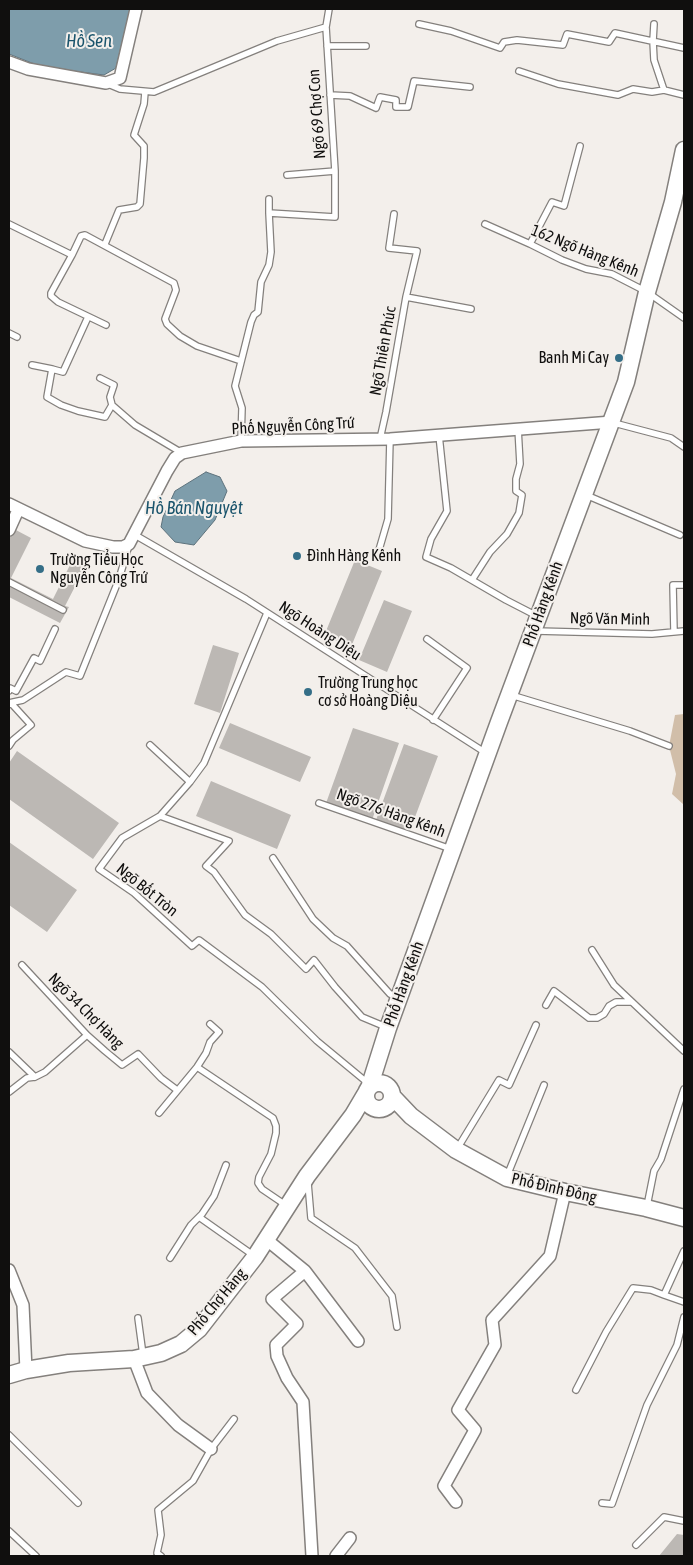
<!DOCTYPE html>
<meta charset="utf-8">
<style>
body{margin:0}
#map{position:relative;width:693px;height:1565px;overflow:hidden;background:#f3efeb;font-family:"Asap Condensed",sans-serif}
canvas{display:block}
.frame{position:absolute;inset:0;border:10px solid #100f0e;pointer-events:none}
</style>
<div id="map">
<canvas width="693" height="1565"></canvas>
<div class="frame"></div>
</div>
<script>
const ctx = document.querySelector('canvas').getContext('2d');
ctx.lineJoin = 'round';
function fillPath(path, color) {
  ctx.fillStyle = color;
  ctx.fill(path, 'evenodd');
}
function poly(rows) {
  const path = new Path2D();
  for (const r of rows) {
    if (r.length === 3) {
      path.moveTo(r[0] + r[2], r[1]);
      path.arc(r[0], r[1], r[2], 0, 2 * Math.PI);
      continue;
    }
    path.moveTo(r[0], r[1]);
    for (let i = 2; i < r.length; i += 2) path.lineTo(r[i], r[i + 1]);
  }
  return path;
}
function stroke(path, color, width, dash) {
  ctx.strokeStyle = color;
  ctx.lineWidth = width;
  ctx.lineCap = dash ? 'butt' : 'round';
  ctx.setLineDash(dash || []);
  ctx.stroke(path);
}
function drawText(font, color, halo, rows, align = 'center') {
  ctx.font = font + ' "Asap Condensed",sans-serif';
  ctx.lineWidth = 4;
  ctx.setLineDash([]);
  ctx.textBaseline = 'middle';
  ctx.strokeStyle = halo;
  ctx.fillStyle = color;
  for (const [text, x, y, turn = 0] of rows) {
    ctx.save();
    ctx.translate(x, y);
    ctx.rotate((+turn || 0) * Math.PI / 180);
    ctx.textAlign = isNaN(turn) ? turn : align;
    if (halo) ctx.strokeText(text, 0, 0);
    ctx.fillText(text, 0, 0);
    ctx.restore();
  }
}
fillPath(poly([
 [684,714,684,805,672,794,676,774,669,746,675,715]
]), '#d1bea9');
const water = poly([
 [9,9,130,9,116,68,104,75,42,67,9,54,9,9],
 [206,472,220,477,227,491,215,520,194,545,175,542,161,527,163,517,175,491,206,472]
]);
fillPath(water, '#7e9dab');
stroke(water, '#5d727c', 1);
fillPath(poly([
 [14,529,31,538,11,578,53,599,72,561,85,567,65,606,69,607,60,623,9,597,9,539],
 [355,560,382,571,351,647,324,636],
 [384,600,412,611,387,672,359,660],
 [213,645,239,653,220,713,194,704],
 [230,723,311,757,300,782,219,748],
 [353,728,399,743,372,820,325,806],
 [404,744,438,756,409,833,376,820],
 [17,751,119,823,93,859,9,799,9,763],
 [211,781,291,815,277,849,196,816],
 [9,842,77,890,47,932,9,905],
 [677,1534,684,1535,684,1556,659,1556]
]), '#bcb8b4');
const lane = poly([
 [419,24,451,31,500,48,504,42,517,40,563,45,567,34,609,42,615,33,684,48],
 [654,24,653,41,654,60,664,90],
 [327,46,366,46],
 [519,71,558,84,618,95,633,89,652,92,664,90,684,95],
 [108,84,120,89,154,92,277,41,326,27],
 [330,95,350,96,376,108,380,97,396,100,396,107,408,107,414,81,470,87],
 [287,175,335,171],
 [269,199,269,213],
 [9,224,72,255,81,236,85,235,174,283,176,290,165,319,167,324,180,336,197,346,241,361],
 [485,224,530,244,562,260,586,269,612,274,647,292,684,318],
 [105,244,119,210,137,207,140,204,144,158,144,146,134,135,144,104,145,92],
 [530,244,552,202,564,206,580,146],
 [72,255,51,293,51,296,58,302,106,325],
 [406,297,471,309],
 [9,333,17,337],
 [32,365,52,369,47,397,61,405,78,411,105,417,112,405,110,397,114,385,100,378],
 [52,369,63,372,88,317],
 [112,405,135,425,182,453],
 [614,423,671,438,684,447],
 [439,435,447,511,431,539,426,557,451,568,506,600,537,616],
 [380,439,386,412,406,297,417,251,389,248,394,214],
 [241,441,242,408,235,386,251,322,254,315,258,312,261,282,269,265,271,252,269,213,335,217,335,171,326,27,329,9],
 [586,495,680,535],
 [135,535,246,599,486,753],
 [379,550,388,519,390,439],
 [472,580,490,552,507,534,519,513,522,495,516,491,516,479,520,464,518,428],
 [9,582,63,610],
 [267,613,204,763,190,782,160,816,122,838,99,869,134,893,192,946,199,940,262,987,317,1041,369,1084],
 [536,631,652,634,684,631],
 [674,632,673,585,684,585],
 [427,639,467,668,433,720],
 [9,691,10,688,16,691,34,658,40,661,55,629],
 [511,695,630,731,669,746],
 [9,703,23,700,66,672,80,676,119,579,129,545],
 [150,745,190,782],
 [9,746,13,740,31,725,11,703,10,704],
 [319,803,451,849],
 [160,816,229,841,206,866,214,872,245,915,271,934,306,969,314,960,335,987,362,1017,386,1027],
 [273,858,313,919,333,938,347,946,390,994,398,996],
 [592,950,614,985,684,1051],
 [22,965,87,1035,105,1051,122,1065,138,1054,161,1078,177,1090],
 [546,1005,554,991,589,1018,597,1018,604,1014,609,1006,616,1002,632,1002],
 [9,1052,35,1077],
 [197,1067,273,1118,276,1126,276,1133,271,1154,259,1177,258,1183,262,1189,287,1206],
 [9,1092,27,1078,35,1077,45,1072,87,1035],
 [159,1113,197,1067,206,1053,210,1042,219,1032,210,1024],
 [457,1149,499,1080,509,1085,536,1025],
 [507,1176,544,1085],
 [308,1183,311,1218,355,1248,392,1296,397,1327],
 [647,1206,654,1171,661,1159,684,1089],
 [199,1217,253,1255],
 [170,1258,191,1225,202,1214,214,1196,226,1165],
 [664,1295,684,1302],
 [138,1318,143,1355],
 [576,1390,606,1332,633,1288,651,1290,664,1295,684,1251],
 [9,1435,78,1503],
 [602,1503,612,1504,647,1405,677,1345,684,1317],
 [9,1531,36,1556],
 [636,1545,664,1517,684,1521],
 [161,1556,157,1553,161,1535,158,1510,193,1481,211,1449,234,1419]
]);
const street = poly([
 [9,62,28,69,106,83,120,78,136,9],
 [9,504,85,541,113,547,123,547,129,544,167,471,175,458,182,453,241,441,390,439,612,422],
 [9,530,18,510],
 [267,1240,305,1271],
 [9,1270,23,1305,26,1370],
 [134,1359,147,1393,178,1425,211,1449],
 [456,1502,444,1486,475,1430,458,1410,495,1345,492,1320,550,1256,565,1192],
 [312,1556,303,1402,287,1378,277,1356,276,1345,297,1324,272,1299,305,1271,358,1341],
 [336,1556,350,1538]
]);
const secondary = poly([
 [379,1096,13],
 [370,1085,388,1028,499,722,626,382,647,292,673,202,684,150],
 [392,1096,411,1116,456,1150,507,1178,565,1192,646,1208,684,1218],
 [9,1375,26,1370,69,1363,134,1359,161,1353,181,1344,199,1329,255,1257,307,1176,353,1115,366,1093]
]);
stroke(lane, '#84807d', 8);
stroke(street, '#84807d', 14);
stroke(secondary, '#84807d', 19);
stroke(lane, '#fff', 5.5);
stroke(street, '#fff', 11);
stroke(secondary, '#fff', 16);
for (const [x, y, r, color] of [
 [619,358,5,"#346e87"],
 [297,556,5,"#346e87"],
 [40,569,5,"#346e87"],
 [308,692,5,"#346e87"]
]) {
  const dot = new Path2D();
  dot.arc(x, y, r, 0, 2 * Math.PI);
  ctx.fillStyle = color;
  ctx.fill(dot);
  stroke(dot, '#f3efeb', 2);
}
drawText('16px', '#100f0e', '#f3efeb', [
 ["Ngõ 69 Chợ Con",317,114,-94],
 ["162 Ngõ Hàng Kênh",585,251,22],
 ["Ngõ Thiên Phúc",383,351,-80],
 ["Phố Nguyễn Công Trứ",293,426,-3],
 ["Phố Hàng Kênh",543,604,-70],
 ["Ngõ Văn Minh",610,619,1],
 ["Ngõ Hoàng Diệu",320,631,33],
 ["Ngõ 276 Hàng Kênh",391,813,20],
 ["Ngõ Bốt Tròn",147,890,39],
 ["Phố Hàng Kênh",404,984,-70],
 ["Ngõ 34 Chợ Hàng",86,1011,45],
 ["Phố Đình Đông",554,1188,13],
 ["Phố Chợ Hàng",217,1302,-50]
]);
drawText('16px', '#100f0e', '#f3efeb', [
 ["Banh Mi Cay",609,358,"right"],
 ["Đình Hàng Kênh",307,556],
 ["Trường Tiểu Học",50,560],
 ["Nguyễn Công Trứ",50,578],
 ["Trường Trung học",318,683],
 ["cơ sở Hoàng Diệu",318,701]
], 'left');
drawText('italic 18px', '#1a546c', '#f3efeb', [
 ["Hồ Sen",89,41],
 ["Hồ Bán Nguyệt",194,508]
]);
</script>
